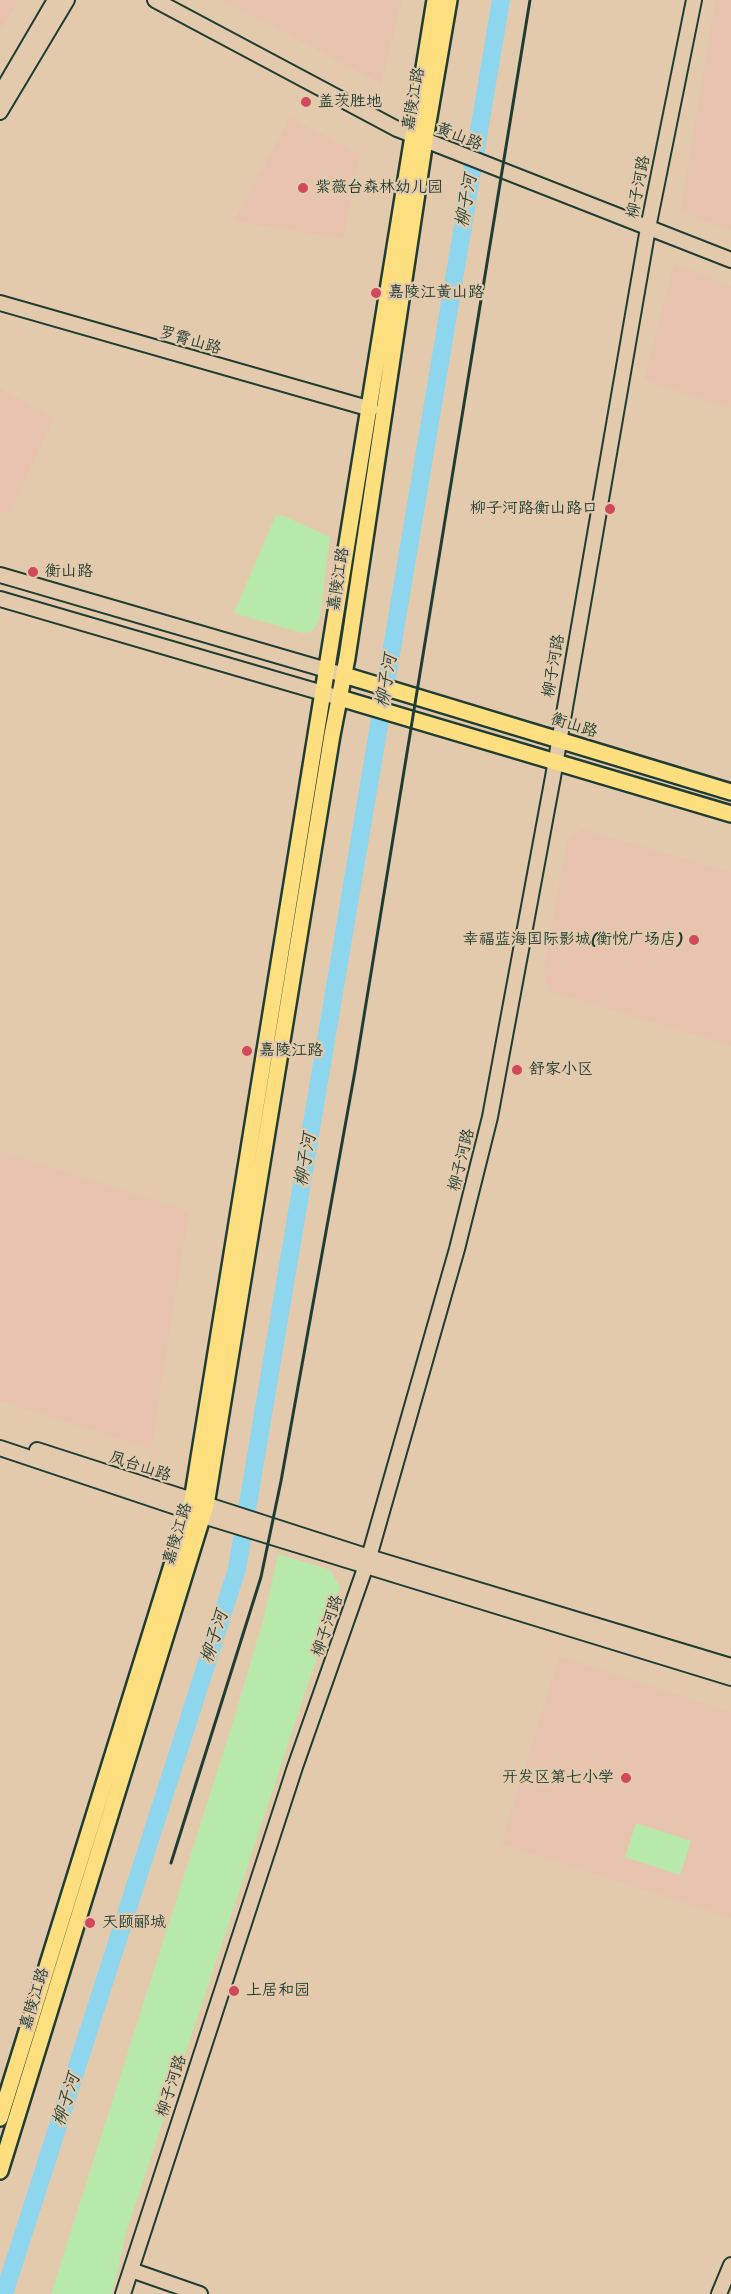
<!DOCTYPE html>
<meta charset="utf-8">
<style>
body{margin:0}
canvas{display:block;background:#e4caac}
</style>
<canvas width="731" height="2294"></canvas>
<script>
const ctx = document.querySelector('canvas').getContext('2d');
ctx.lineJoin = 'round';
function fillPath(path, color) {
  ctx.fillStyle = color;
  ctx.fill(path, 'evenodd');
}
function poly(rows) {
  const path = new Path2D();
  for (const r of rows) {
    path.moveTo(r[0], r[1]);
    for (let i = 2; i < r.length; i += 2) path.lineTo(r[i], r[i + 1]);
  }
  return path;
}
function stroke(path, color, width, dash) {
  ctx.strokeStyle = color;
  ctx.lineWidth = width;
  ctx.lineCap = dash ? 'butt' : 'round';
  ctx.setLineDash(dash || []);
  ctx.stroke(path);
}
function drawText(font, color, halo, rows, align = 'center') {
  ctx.font = font + ' Sriracha,"LXGW WenKai TC",sans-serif';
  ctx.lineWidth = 4.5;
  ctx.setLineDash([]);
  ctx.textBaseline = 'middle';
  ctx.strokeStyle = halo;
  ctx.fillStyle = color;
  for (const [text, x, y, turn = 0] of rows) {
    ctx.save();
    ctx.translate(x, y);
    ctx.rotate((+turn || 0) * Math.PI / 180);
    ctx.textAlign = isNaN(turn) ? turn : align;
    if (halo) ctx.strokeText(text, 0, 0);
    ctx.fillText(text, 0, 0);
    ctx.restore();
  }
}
fillPath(poly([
 [0,0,19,0,0,32],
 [222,0,402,0,381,84],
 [715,0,731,0,731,231,680,211],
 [290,117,360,154,343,239,234,221],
 [674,264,731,286,731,409,644,380],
 [0,388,54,418,10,513,0,511],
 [582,829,731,872,731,1046,549,991,543,974,567,840],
 [0,1151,189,1211,151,1449,0,1401],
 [559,1656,731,1712,731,1918,501,1844]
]), '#e8c4ae');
fillPath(poly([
 [276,515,284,516,330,537,319,621,311,632,303,633,234,613],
 [278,1554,330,1570,340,1587,126,2233,112,2294,51,2294,234,1719,264,1617],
 [636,1823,691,1841,680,1875,625,1857]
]), '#b7eaaa');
stroke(poly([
 [4,2294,237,1569,501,0]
]), '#8dd6ee', 18);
const secondary = poly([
 [155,0,397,129,731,260],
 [0,94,55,0],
 [0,112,67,0],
 [0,303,371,409],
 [0,575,344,675],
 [0,599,340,698],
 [0,1448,203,1516,731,1678],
 [37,1450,369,1557,731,1666],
 [131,2270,200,2294],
 [123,2294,295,1767,369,1557,457,1249,490,1117,553,777,648,228,694,0],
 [719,2294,731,2265]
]);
const primary = poly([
 [344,675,731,792],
 [340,698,731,814],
 [0,2118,192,1501,435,0],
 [0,2171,206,1505,332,735,347,658,425,140,449,0]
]);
stroke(secondary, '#1f3d34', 18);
stroke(primary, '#1f3d34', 20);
stroke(secondary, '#e4caac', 14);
stroke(primary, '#fedf80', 15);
stroke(poly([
 [171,1863,261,1577,281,1481,355,1071,530,0]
]), '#1f3d34', 3);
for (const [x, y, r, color] of [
 [306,102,6,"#d1495b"],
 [303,188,6,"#d1495b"],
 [376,293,6,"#d1495b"],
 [610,509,6,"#d1495b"],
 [33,572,6,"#d1495b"],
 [694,940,6,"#d1495b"],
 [247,1051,6,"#d1495b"],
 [517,1070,6,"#d1495b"],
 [626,1778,6,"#d1495b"],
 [90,1923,6,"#d1495b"],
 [234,1991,6,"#d1495b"]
]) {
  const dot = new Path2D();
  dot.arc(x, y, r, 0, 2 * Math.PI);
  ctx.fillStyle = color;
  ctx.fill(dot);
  stroke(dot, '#e4caac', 2);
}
drawText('16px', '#1f3d34', '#e4caac', [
 ["嘉陵江路",414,99,-80],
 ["黄山路",459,137,22],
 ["柳子河路",639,187,-79],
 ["罗霄山路",190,341,16],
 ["嘉陵江路",339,579,-81],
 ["柳子河路",554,666,-80],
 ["衡山路",574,726,17],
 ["柳子河路",462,1160,-76],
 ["凤台山路",140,1467,18],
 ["嘉陵江路",178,1534,-73],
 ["柳子河路",328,1626,-71],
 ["嘉陵江路",35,1999,-73],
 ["柳子河路",172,2086,-72]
]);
drawText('16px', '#1f3d34', '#e4caac', [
 ["盖茨胜地",318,102],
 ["紫薇台森林幼儿园",315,188],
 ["嘉陵江黄山路",388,293],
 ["柳子河路衡山路口",598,509,"right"],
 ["衡山路",45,572],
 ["幸福蓝海国际影城(衡悦广场店)",682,940,"right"],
 ["嘉陵江路",259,1051],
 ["舒家小区",529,1070],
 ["开发区第七小学",614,1778,"right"],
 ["天颐郦城",102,1923],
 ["上居和园",246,1991]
], 'left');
drawText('italic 18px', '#24453d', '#e4caac', [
 ["柳子河",467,201,-80],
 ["柳子河",387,681,-80],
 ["柳子河",306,1160,-80],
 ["柳子河",215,1637,-72],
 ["柳子河",67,2100,-72]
]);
</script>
